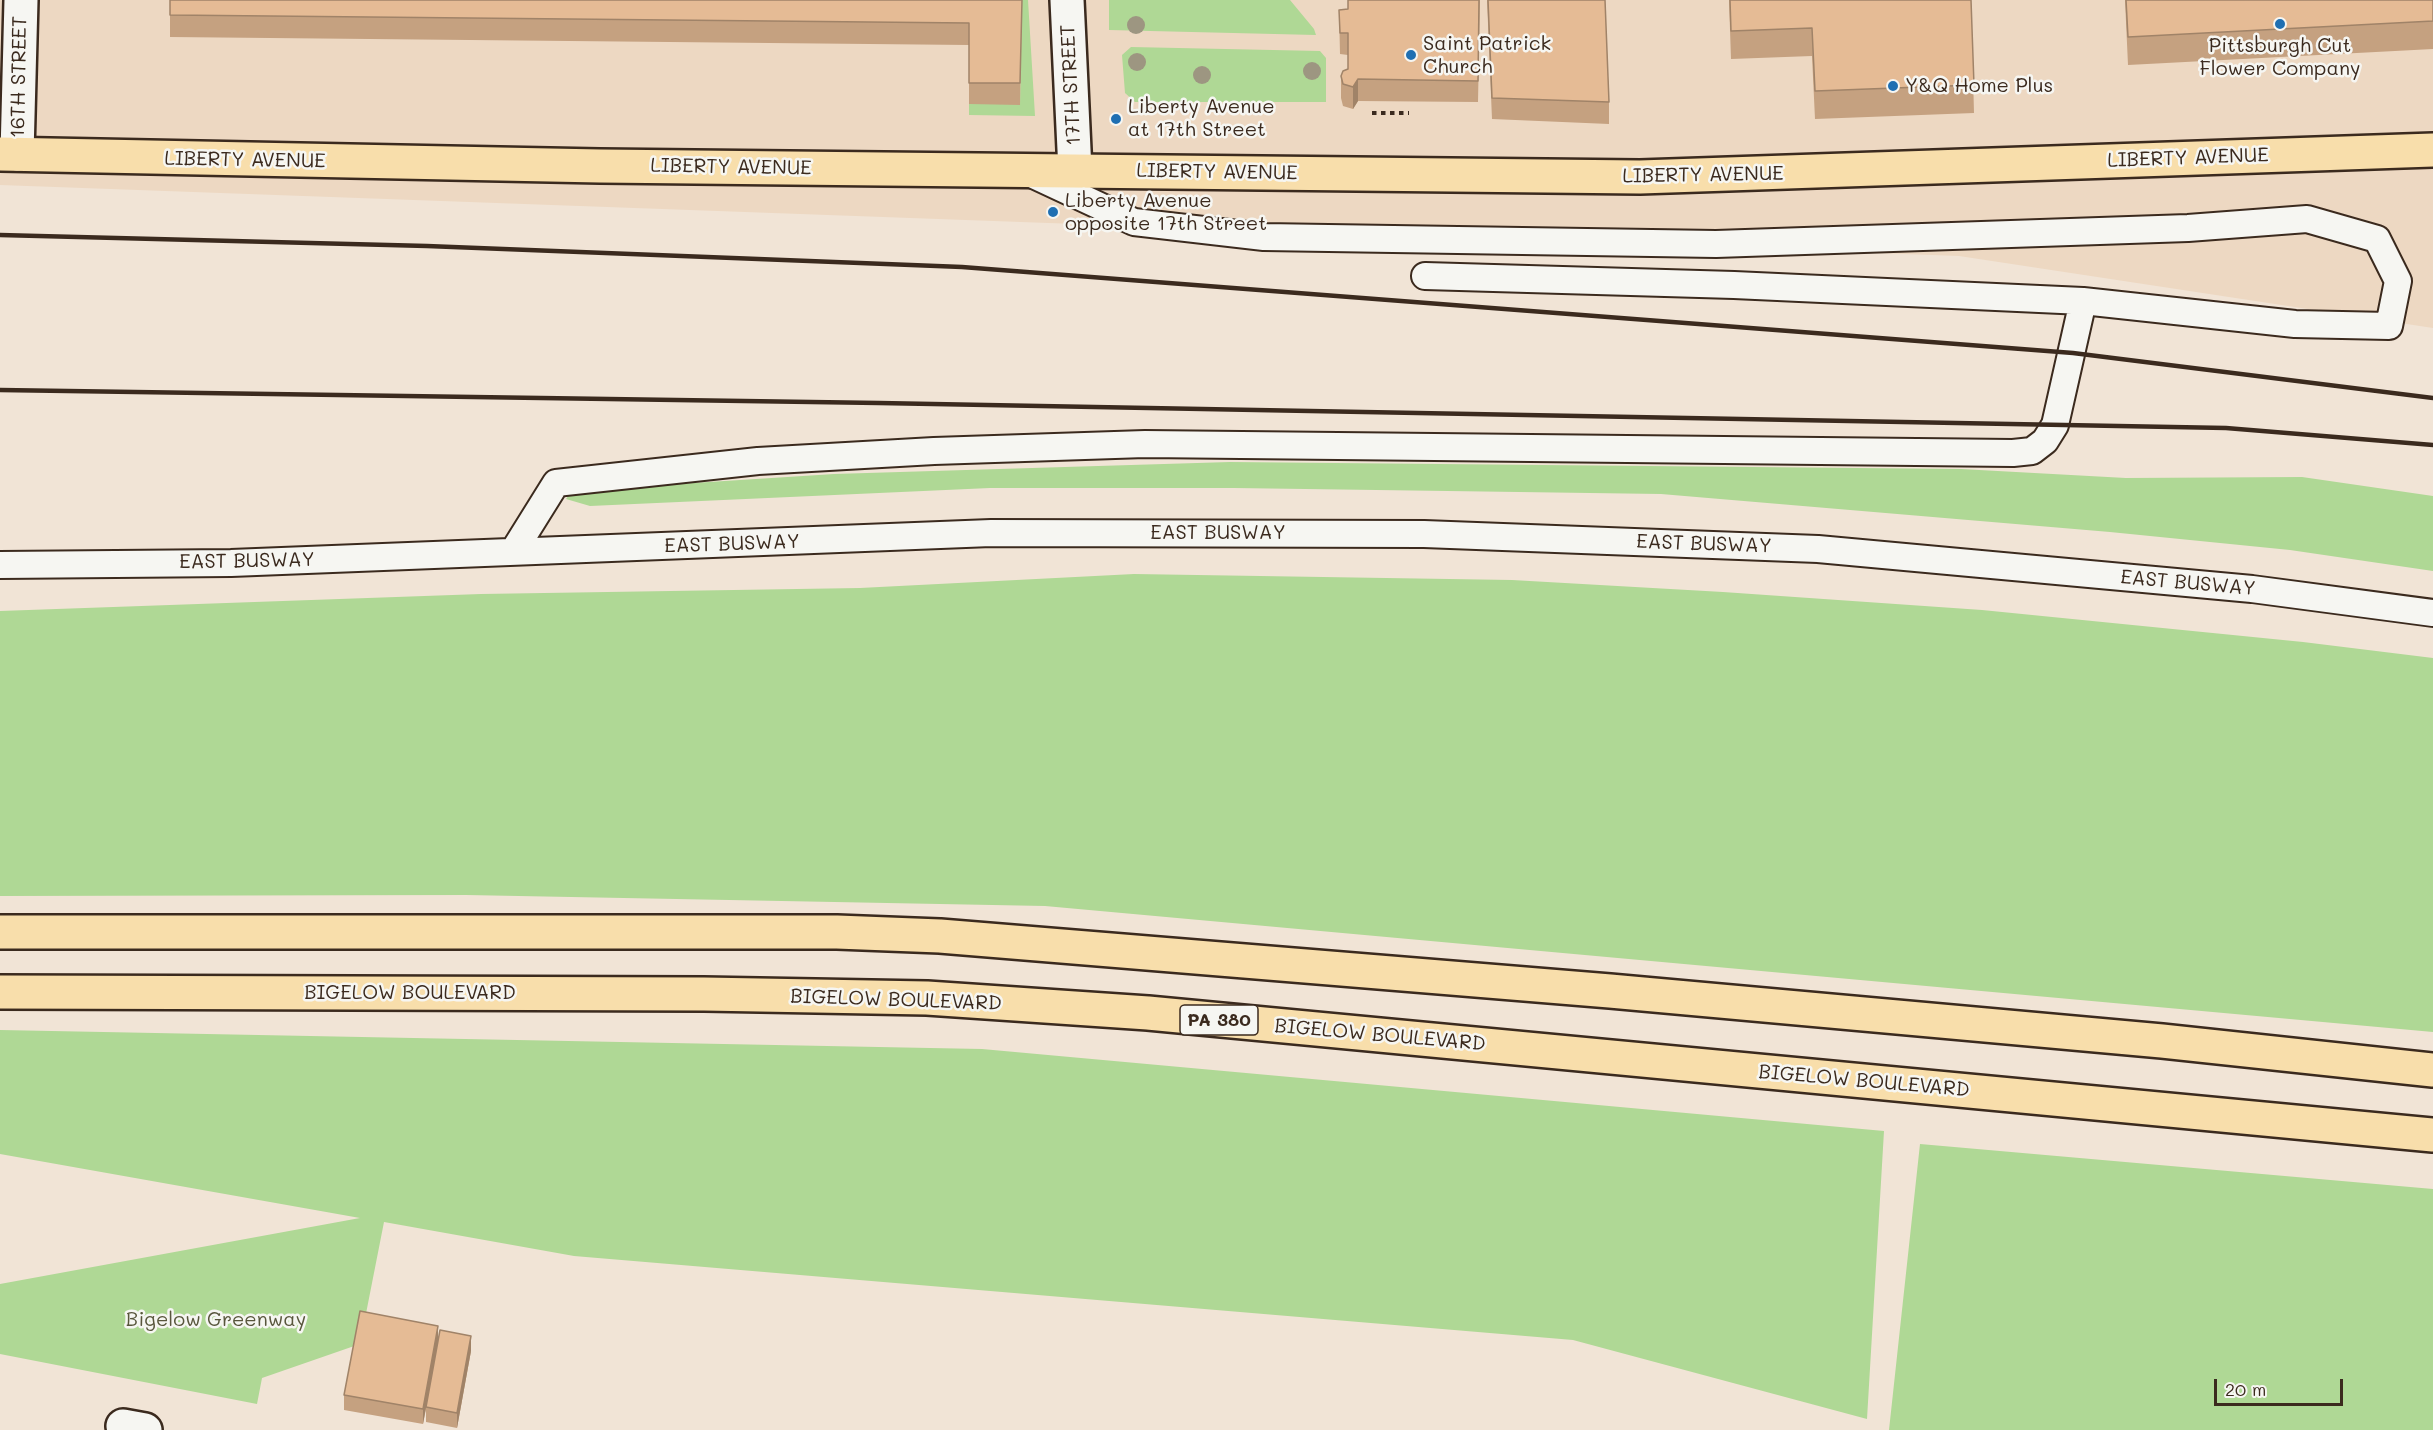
<!DOCTYPE html>
<style>
body{margin:0}
#map{position:relative;width:2433px;height:1430px;overflow:hidden;background:#f1e4d6;font-family:Mali,sans-serif}
canvas{display:block}
.scale{position:absolute;left:2214px;top:1379px;width:129px;height:27px;box-sizing:border-box;border:3px solid #3b2a1e;border-top:0;padding-left:8px;font-size:18px;line-height:21px;white-space:nowrap;color:#3b2a1e;-webkit-text-stroke:4px #f6f6f2;paint-order:stroke}
</style>
<div id="map">
<canvas width="2433" height="1430"></canvas>
<div class="scale">20 m</div>
</div>
<script>
const ctx = document.querySelector('canvas').getContext('2d');
ctx.lineJoin = 'round';
function fillPath(path, color) {
  ctx.fillStyle = color;
  ctx.fill(path, 'evenodd');
}
function poly(rows) {
  const path = new Path2D();
  for (const r of rows) {
    path.moveTo(r[0], r[1]);
    for (let i = 2; i < r.length; i += 2) path.lineTo(r[i], r[i + 1]);
  }
  return path;
}
function stroke(path, color, width, dash) {
  ctx.strokeStyle = color;
  ctx.lineWidth = width;
  ctx.lineCap = dash ? 'butt' : 'round';
  ctx.setLineDash(dash || []);
  ctx.stroke(path);
}
function drawText(font, color, halo, rows, align = 'center') {
  ctx.font = font + ' Mali,sans-serif';
  ctx.lineWidth = 5;
  ctx.setLineDash([]);
  ctx.textBaseline = 'middle';
  ctx.strokeStyle = halo;
  ctx.fillStyle = color;
  for (const [text, x, y, turn = 0] of rows) {
    ctx.save();
    ctx.translate(x, y);
    ctx.rotate((+turn || 0) * Math.PI / 180);
    ctx.textAlign = isNaN(turn) ? turn : align;
    if (halo) ctx.strokeText(text, 0, 0);
    ctx.fillText(text, 0, 0);
    ctx.restore();
  }
}
fillPath(poly([
 [0,0,2433,0,2433,328,1959,256,0,185]
]), '#edd8c2');
fillPath(poly([
 [1022,0,1028,0,1035,116,969,115,969,104,1020,104],
 [1109,0,1290,0,1314,29,1316,35,1109,30],
 [1131,47,1320,51,1326,58,1326,102,1135,102,1125,93,1122,55],
 [1230,462,1961,469,2126,478,2302,477,2433,496,2433,571,2290,550,2110,532,1661,494,1234,488,990,488,590,506,566,499,571,492,584,490,834,474],
 [1134,574,1512,580,1723,592,1982,610,2303,642,2433,658,2433,1032,1045,906,466,895,0,896,0,611,481,594,860,588],
 [0,1030,982,1049,1884,1131,1867,1419,1573,1340,574,1256,384,1222,360,1344,262,1378,257,1404,0,1354,0,1284,360,1218,0,1154],
 [1920,1144,2433,1189,2433,1430,1889,1430]
]), '#afd895');
const lane = poly([
 [1027,172,1134,222,1264,237,1716,244,2188,228,2307,219,2377,239,2398,281,2389,326,2295,324,2083,301,1734,285,1425,276],
 [513,552,556,483,758,461,934,451,1145,444,2013,453,2032,451,2045,441,2055,425,2083,301],
 [0,565,231,563,991,533,1424,534,1818,549,2252,589,2433,613]
]);
const street = poly([
 [1067,0,1075,171],
 [123,1426,145,1430]
]);
const secondary = poly([
 [17,154,21,0]
]);
const primary = poly([
 [0,154,600,166,1640,177,2433,150],
 [0,932,837,932,940,936,1610,991,2162,1041,2433,1070],
 [0,992,704,994,927,998,1148,1013,2433,1135]
]);
stroke(lane, '#3b2a1e', 30);
stroke(street, '#3b2a1e', 38);
stroke(secondary, '#3b2a1e', 38);
stroke(primary, '#3b2a1e', 38);
stroke(poly([
 [1372,113,1409,113]
]), '#3b2a1e', 4, [4.5, 4.5]);
stroke(lane, '#f6f6f2', 26);
stroke(street, '#f6f6f2', 33);
stroke(secondary, '#f6f6f2', 33);
stroke(primary, '#f8deab', 33);
stroke(poly([
 [0,235,427,246,962,267,2073,353,2433,398],
 [0,390,879,403,2226,428,2433,445]
]), '#3b2a1e', 4.5);
ctx.fillStyle = '#9d9681';
for (const [x, y] of [
 [1136,25],
 [1137,62],
 [1312,71],
 [1202,75]
]) {
  ctx.beginPath();
  ctx.arc(x, y, 9, 0, 2 * Math.PI);
  ctx.fill();
}
fillPath(poly([
 [170,0,1022,0,1020,105,969,104,969,45,170,37],
 [1480,0,1478,102,1358,101,1353,109,1343,106,1341,98,1341,76,1348,69,1348,55,1340,54,1339,10],
 [1487,0,1605,0,1609,102,1609,124,1492,119],
 [1729,0,1971,0,1974,113,1815,119,1812,56,1731,59],
 [2125,0,2433,0,2433,49,2128,65],
 [438,1341,430,1387,471,1351,457,1428,426,1422,426,1409,423,1424,344,1410,344,1395]
]), '#c5a180');
fillPath(poly([
 [1358,79,1358,101,1353,109,1353,87],
 [438,1326,438,1341,423,1424,423,1409],
 [471,1336,471,1351,457,1428,457,1413]
]), '#a08368');
const building = poly([
 [170,0,1022,0,1020,83,969,83,969,23,170,15,170,0],
 [1348,0,1479,0,1478,81,1358,79,1353,87,1343,84,1341,76,1343,71,1348,69,1348,33,1340,33,1339,10,1348,9,1348,0],
 [1488,0,1605,0,1609,102,1492,98,1488,0],
 [1730,0,1971,0,1974,85,1815,91,1812,28,1731,31,1730,0],
 [2126,0,2433,0,2433,21,2128,37,2126,0],
 [360,1311,438,1326,423,1409,344,1395,360,1311],
 [440,1330,471,1336,457,1413,426,1407,440,1330]
]);
fillPath(building, '#e5bb95');
stroke(building, '#a08368', 1.5);
for (const [x, y, r, color] of [
 [2280,24,6,"#1f6fb2"],
 [1411,55,6,"#1f6fb2"],
 [1893,86,6,"#1f6fb2"],
 [1116,119,6,"#1f6fb2"],
 [1053,212,6,"#1f6fb2"]
]) {
  const dot = new Path2D();
  dot.arc(x, y, r, 0, 2 * Math.PI);
  ctx.fillStyle = color;
  ctx.fill(dot);
  stroke(dot, '#f6f6f2', 2);
}
for (const [x, y, w] of [
 [1219,1020,78]
]) {
  const box = new Path2D();
  box.roundRect(x - w / 2, y - 15, w, 30, 4.5);
  ctx.fillStyle = '#f6f6f2';
  ctx.fill(box);
  stroke(box, '#3b2a1e', 1.5);
}
drawText('bold 18px', '#3b2a1e', null, [
 ["PA 380",1219,1020]
]);
drawText('20px', '#3b2a1e', '#f6f6f2', [
 ["Saint Patrick",1423,44],
 ["Church",1423,67],
 ["Pittsburgh Cut",2280,46,"center"],
 ["Flower Company",2280,69,"center"],
 ["Y&Q Home Plus",1905,86],
 ["Liberty Avenue",1128,107],
 ["at 17th Street",1128,130],
 ["Liberty Avenue",1065,201],
 ["opposite 17th Street",1065,224]
], 'left');
drawText('20px', '#3b2a1e', '#f6f6f2', [
 ["16TH STREET",19,77,-89],
 ["17TH STREET",1071,85,-93],
 ["LIBERTY AVENUE",2188,158,-2],
 ["LIBERTY AVENUE",245,160,1],
 ["LIBERTY AVENUE",731,167,1],
 ["LIBERTY AVENUE",1217,172,1],
 ["LIBERTY AVENUE",1703,175,-1],
 ["EAST BUSWAY",1218,533],
 ["EAST BUSWAY",732,544,-2],
 ["EAST BUSWAY",1704,544,2],
 ["EAST BUSWAY",247,561,-1],
 ["EAST BUSWAY",2188,583,5],
 ["BIGELOW BOULEVARD",410,993],
 ["BIGELOW BOULEVARD",896,1000,2],
 ["BIGELOW BOULEVARD",1380,1035,5],
 ["BIGELOW BOULEVARD",1864,1081,5]
]);
drawText('20px', '#58563c', '#f6f6f2', [
 ["Bigelow Greenway",216,1320]
]);
</script>
